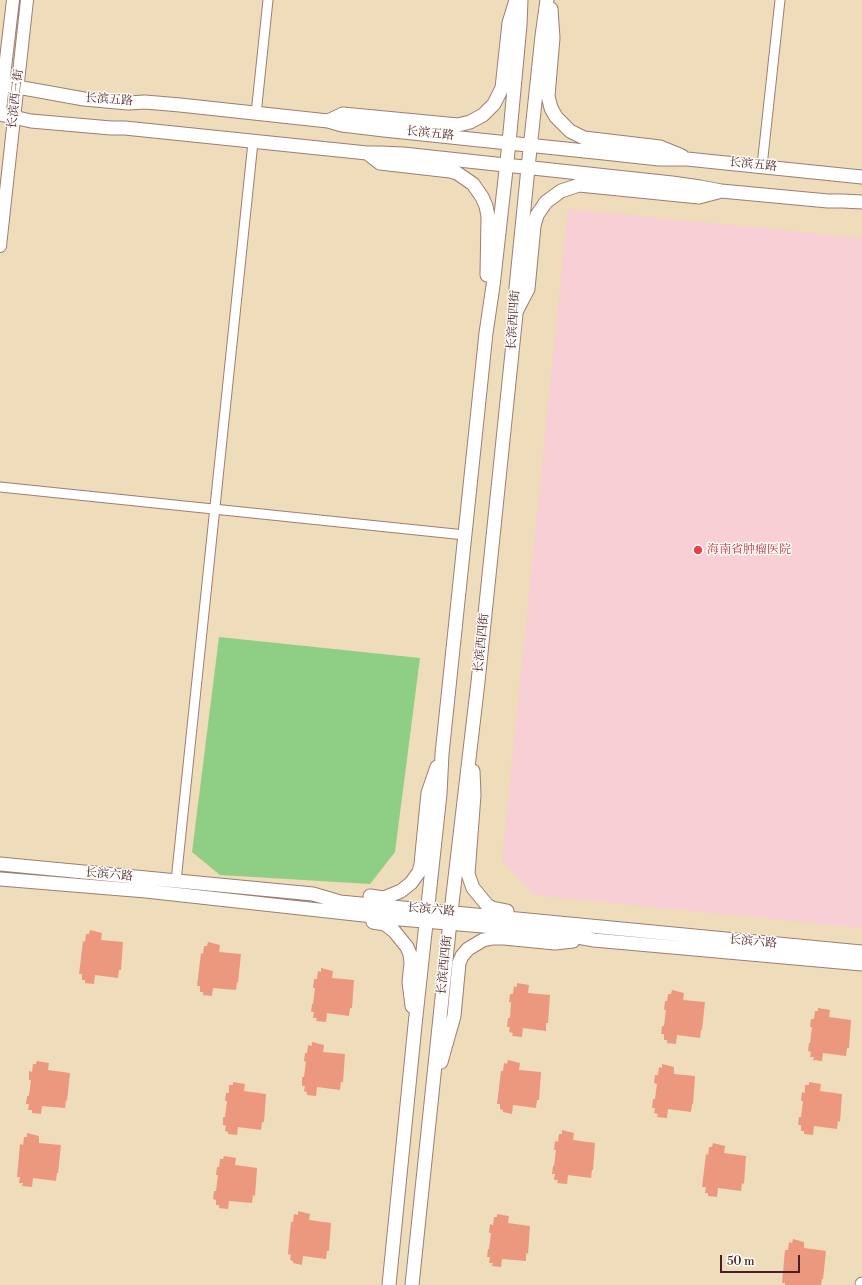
<!DOCTYPE html>
<meta charset="utf-8">
<style>
body{margin:0}
#map{position:relative;width:862px;height:1285px;overflow:hidden;background:#efdcba;font-family:"Libre Bodoni",serif}
canvas{display:block}
.scale{position:absolute;left:720px;top:1255px;width:80px;height:18px;box-sizing:border-box;border:2px solid #4a1f2b;border-top:0;padding-left:5px;font-size:12px;line-height:14px;white-space:nowrap;color:#4a1f2b;-webkit-text-stroke:3px #fdfcf7;paint-order:stroke}
</style>
<div id="map">
<canvas width="862" height="1285"></canvas>
<div class="scale">50 m</div>
</div>
<script>
const ctx = document.querySelector('canvas').getContext('2d');
ctx.lineJoin = 'round';
function fillPath(path, color) {
  ctx.fillStyle = color;
  ctx.fill(path, 'evenodd');
}
function poly(rows) {
  const path = new Path2D();
  for (const r of rows) {
    path.moveTo(r[0], r[1]);
    for (let i = 2; i < r.length; i += 2) path.lineTo(r[i], r[i + 1]);
  }
  return path;
}
function stroke(path, color, width, dash) {
  ctx.strokeStyle = color;
  ctx.lineWidth = width;
  ctx.lineCap = dash ? 'butt' : 'round';
  ctx.setLineDash(dash || []);
  ctx.stroke(path);
}
function drawText(font, color, halo, rows, align = 'center') {
  ctx.font = font + ' "Libre Bodoni","Noto Serif SC",serif';
  ctx.lineWidth = 3;
  ctx.setLineDash([]);
  ctx.textBaseline = 'middle';
  ctx.strokeStyle = halo;
  ctx.fillStyle = color;
  for (const [text, x, y, turn = 0] of rows) {
    ctx.save();
    ctx.translate(x, y);
    ctx.rotate((+turn || 0) * Math.PI / 180);
    ctx.textAlign = isNaN(turn) ? turn : align;
    if (halo) ctx.strokeText(text, 0, 0);
    ctx.fillText(text, 0, 0);
    ctx.restore();
  }
}
fillPath(poly([
 [568,209,862,238,862,928,534,895,502,861]
]), '#f7cfd5');
fillPath(poly([
 [219,637,420,658,395,852,370,884,220,875,192,852]
]), '#8fcf85');
fillPath(poly([
 [90,930,102,933,101,940,123,942,121,970,119,970,118,978,95,975,94,984,85,983,85,980,82,980,82,974,79,974,83,941,85,942,86,934,89,934],
 [208,942,220,945,219,952,241,954,238,983,237,982,236,990,213,988,212,996,203,995,203,992,200,992,200,986,197,986,201,953,203,954,204,946,207,946],
 [321,968,333,971,332,978,354,980,352,1008,350,1008,349,1016,327,1013,326,1022,316,1021,317,1018,313,1018,314,1012,311,1012,312,1004,313,1004,315,988,313,988,314,979,317,979,318,971,321,972],
 [517,983,529,985,528,993,550,995,548,1023,546,1023,546,1031,523,1028,522,1037,512,1036,513,1033,509,1032,510,1027,507,1027,508,1018,510,1018,511,1002,509,1002,510,994,513,994,514,986,517,987],
 [672,990,684,993,683,1000,705,1002,702,1030,701,1030,700,1038,677,1035,676,1044,667,1043,667,1040,664,1040,664,1034,661,1034,662,1026,664,1026,666,1010,664,1010,665,1001,667,1001,668,994,671,994],
 [818,1008,830,1010,829,1017,851,1020,849,1048,847,1048,846,1056,823,1053,822,1061,813,1060,814,1057,810,1057,811,1052,808,1051,809,1043,810,1043,812,1027,810,1027,811,1019,814,1019,815,1011,818,1011],
 [312,1042,324,1045,323,1052,345,1054,343,1082,341,1082,340,1090,317,1087,316,1096,307,1095,307,1092,304,1091,305,1086,302,1086,302,1077,304,1077,306,1062,304,1061,305,1053,307,1053,308,1045,312,1046],
 [508,1060,520,1063,519,1070,541,1072,539,1100,537,1100,536,1108,513,1105,512,1114,503,1112,503,1110,500,1109,500,1104,497,1104,501,1071,503,1071,504,1063,507,1064],
 [37,1061,49,1063,48,1070,70,1073,67,1101,66,1100,65,1108,42,1106,41,1114,32,1113,32,1110,28,1110,29,1104,26,1104,27,1096,29,1096,31,1080,29,1080,29,1071,32,1072,33,1064,36,1064],
 [662,1064,674,1067,674,1074,695,1076,693,1104,692,1104,691,1112,668,1109,667,1118,657,1117,658,1114,654,1113,655,1108,652,1108,653,1099,655,1099,657,1084,654,1083,655,1075,658,1075,659,1067,662,1068],
 [233,1082,245,1084,244,1091,266,1094,264,1122,262,1122,261,1130,238,1127,237,1135,228,1134,228,1132,225,1131,226,1126,223,1125,223,1117,225,1117,227,1101,225,1101,226,1093,229,1093,229,1085,233,1085],
 [809,1082,821,1084,820,1091,842,1094,840,1122,838,1121,837,1129,814,1126,813,1135,804,1134,804,1131,801,1131,801,1125,798,1125,799,1117,801,1117,803,1101,801,1101,802,1092,805,1093,805,1085,809,1085],
 [562,1130,574,1133,573,1140,595,1143,593,1170,592,1170,591,1178,568,1175,567,1184,557,1183,558,1180,554,1180,555,1174,552,1174,553,1166,554,1166,556,1150,554,1150,555,1141,558,1142,559,1134,562,1134],
 [27,1133,39,1136,39,1143,61,1145,58,1173,57,1173,56,1181,33,1178,32,1187,22,1186,23,1183,19,1183,20,1177,17,1177,20,1144,23,1145,24,1137,27,1137],
 [713,1143,725,1146,724,1153,746,1156,744,1184,742,1183,741,1191,718,1188,717,1197,708,1196,708,1193,705,1193,706,1187,702,1187,706,1154,708,1155,709,1147,712,1147],
 [224,1156,236,1158,235,1165,257,1168,255,1196,253,1195,252,1203,229,1201,228,1209,219,1208,219,1205,216,1205,216,1200,213,1199,214,1191,216,1191,218,1175,216,1175,217,1167,219,1167,220,1159,223,1159],
 [298,1211,310,1214,309,1220,331,1223,329,1251,327,1251,326,1259,303,1256,302,1265,293,1263,293,1261,290,1260,291,1255,288,1254,291,1222,293,1222,294,1214,298,1215],
 [497,1214,509,1216,508,1223,530,1226,528,1254,526,1253,526,1261,502,1259,501,1267,492,1266,493,1263,489,1263,490,1257,487,1257,488,1249,489,1249,491,1233,489,1233,490,1224,493,1225,494,1217,497,1217],
 [793,1239,804,1242,804,1248,826,1251,823,1279,822,1279,821,1285,785,1285,785,1283,782,1283,785,1250,788,1250,789,1242,792,1243]
]), '#ec987e');
const minor = poly([
 [256,114,268,0],
 [762,166,780,0],
 [0,487,465,535],
 [176,881,253,142]
]);
const tertiary = poly([
 [0,110,13,0],
 [0,246,27,0]
]);
const secondary = poly([
 [551,9,553,38,548,96,551,108,556,117,570,131,584,138,660,147,682,156],
 [0,84,84,99,128,103,145,102,180,105,328,121,342,125,384,130,604,153,659,159,687,159,862,177],
 [0,114,31,121,111,128,125,128,367,153,381,153,403,154,672,183,700,187,721,191,828,201,843,201,862,202],
 [328,121,343,114,458,125,470,122,483,115,494,104,502,88,509,23,516,0],
 [367,153,380,163,450,171,457,173,473,184,482,197,486,206,488,216,487,275],
 [517,310,528,289,534,226,537,215,546,202,561,191,579,185,699,197,718,192],
 [473,771,474,795,468,874,473,888,487,905,492,908,507,911],
 [0,864,313,894,340,902,862,952],
 [0,879,146,891,400,919,483,926,556,933,594,940,862,964],
 [370,896,384,898,401,891,411,883,419,872,421,864,428,793,437,767],
 [373,922,385,924,394,931,407,947,410,954,411,963,409,982,412,1006],
 [441,1062,454,1016,459,963,462,956,468,949,483,940,493,938,504,938,555,943,573,941],
 [389,1285,415,1025,440,794,442,754,486,333,493,286,509,143,520,25,521,0],
 [412,1285,451,912,478,682,516,314,516,288,528,168,542,36,547,0],
 [862,1285,862,1284]
]);
stroke(minor, '#9c7e72', 11);
stroke(tertiary, '#9c7e72', 14);
stroke(secondary, '#9c7e72', 15);
stroke(minor, '#fff', 9);
stroke(tertiary, '#fff', 12);
stroke(secondary, '#fff', 13);
for (const [x, y, r, color] of [
 [698,550,5,"#e0444e"]
]) {
  const dot = new Path2D();
  dot.arc(x, y, r, 0, 2 * Math.PI);
  ctx.fillStyle = color;
  ctx.fill(dot);
  stroke(dot, '#fdfcf7', 1.5);
}
drawText('12px', '#4a1f2b', '#fdfcf7', [
 ["长滨西三街",16,99,-83],
 ["长滨五路",109,100,4],
 ["长滨五路",430,134,6],
 ["长滨五路",753,165,6],
 ["长滨西四街",514,320,-86],
 ["长滨西四街",482,643,-84],
 ["长滨六路",109,875,5],
 ["长滨六路",431,910,5],
 ["长滨六路",753,942,5],
 ["长滨西四街",445,965,-84]
]);
drawText('12px', '#be3a42', '#fdfcf7', [
 ["海南省肿瘤医院",707,550]
], 'left');
</script>
